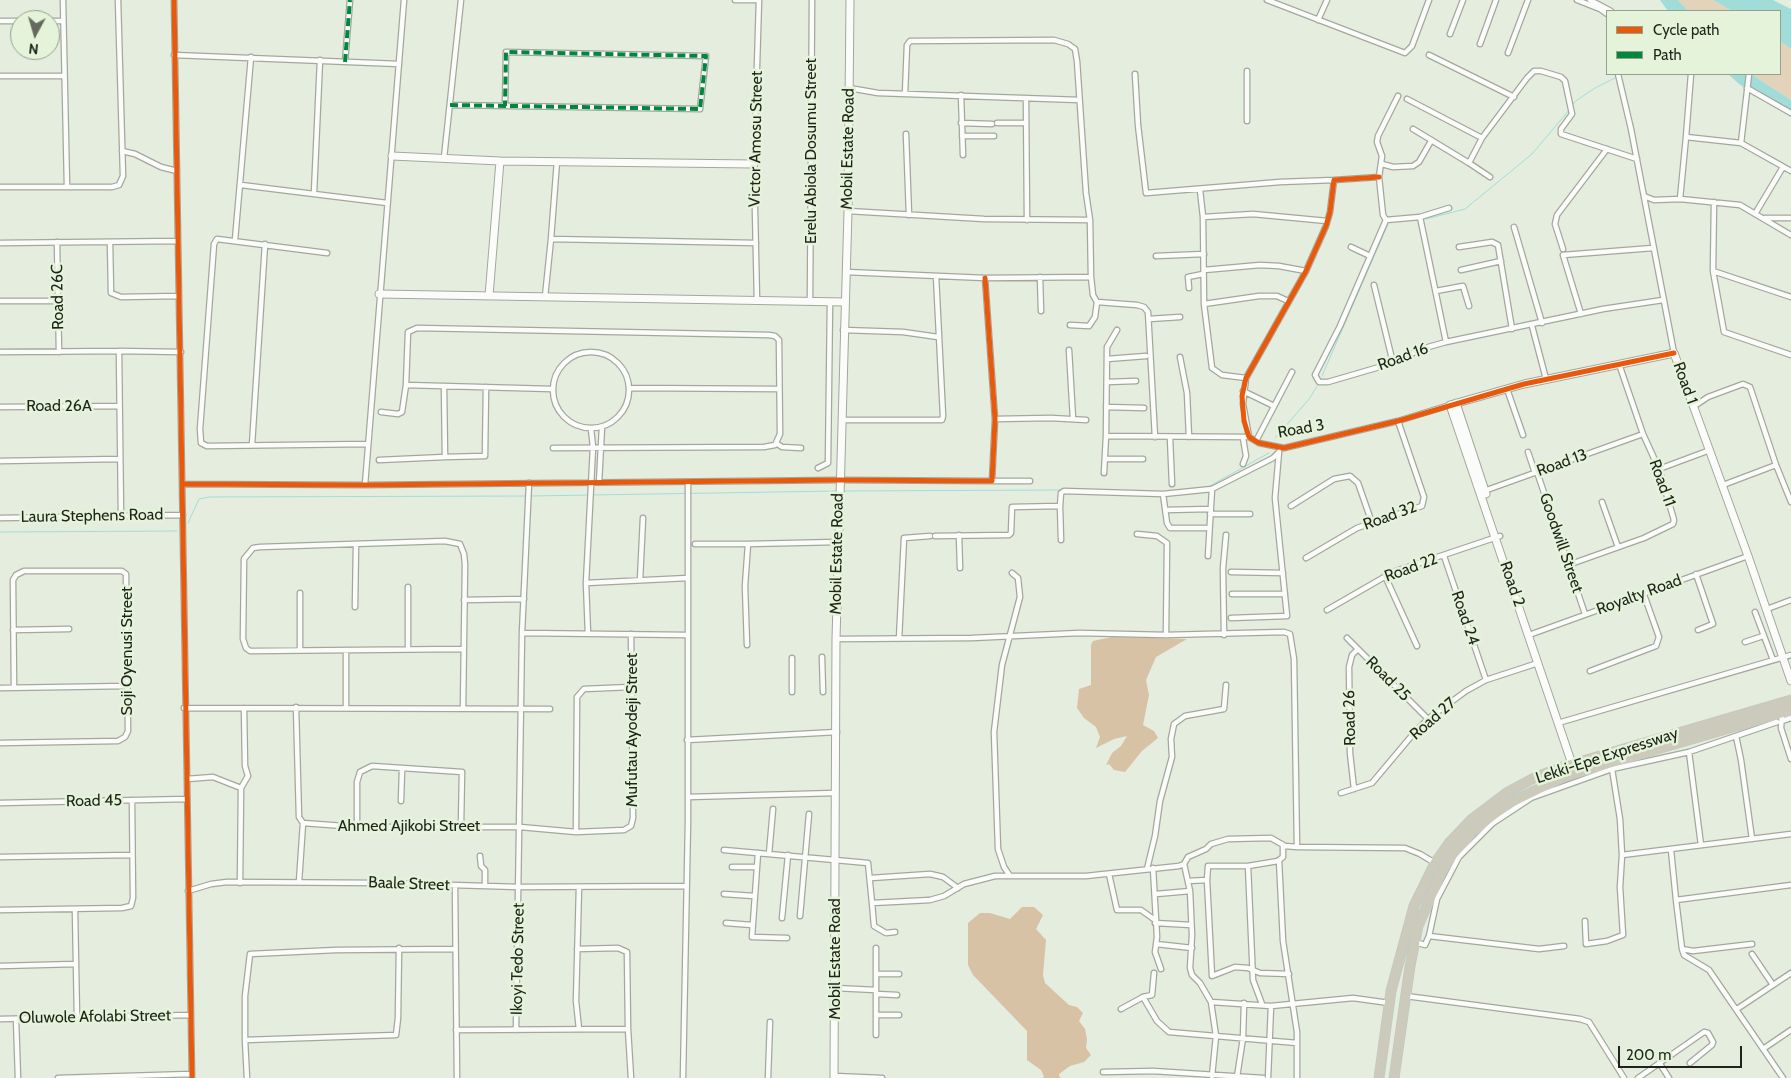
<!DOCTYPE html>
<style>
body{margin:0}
#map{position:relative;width:1791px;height:1078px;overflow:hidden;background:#e5eddf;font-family:Cabin,sans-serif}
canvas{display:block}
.legend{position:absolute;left:1606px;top:10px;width:175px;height:65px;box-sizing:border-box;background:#e4f3d9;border:1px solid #95a08d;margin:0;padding:6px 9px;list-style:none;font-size:15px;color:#1e241a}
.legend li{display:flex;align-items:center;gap:10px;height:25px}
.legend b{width:25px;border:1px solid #95a08d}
.north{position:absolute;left:10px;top:10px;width:50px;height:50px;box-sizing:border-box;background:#e4f3d9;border:1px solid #95a08d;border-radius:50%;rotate:186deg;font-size:14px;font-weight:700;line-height:20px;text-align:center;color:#1e241a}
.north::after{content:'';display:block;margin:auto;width:18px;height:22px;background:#646a5f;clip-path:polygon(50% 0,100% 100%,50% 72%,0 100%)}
.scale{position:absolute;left:1618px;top:1046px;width:124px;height:22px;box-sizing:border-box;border:2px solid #1e241a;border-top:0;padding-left:6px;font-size:15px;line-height:18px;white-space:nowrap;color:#1e241a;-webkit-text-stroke:4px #e4f3d9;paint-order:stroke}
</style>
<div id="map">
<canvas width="1791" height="1078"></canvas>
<ul class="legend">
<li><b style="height:6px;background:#e8590c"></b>Cycle path</li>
<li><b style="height:6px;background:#00873e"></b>Path</li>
</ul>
<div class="north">N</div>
<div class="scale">200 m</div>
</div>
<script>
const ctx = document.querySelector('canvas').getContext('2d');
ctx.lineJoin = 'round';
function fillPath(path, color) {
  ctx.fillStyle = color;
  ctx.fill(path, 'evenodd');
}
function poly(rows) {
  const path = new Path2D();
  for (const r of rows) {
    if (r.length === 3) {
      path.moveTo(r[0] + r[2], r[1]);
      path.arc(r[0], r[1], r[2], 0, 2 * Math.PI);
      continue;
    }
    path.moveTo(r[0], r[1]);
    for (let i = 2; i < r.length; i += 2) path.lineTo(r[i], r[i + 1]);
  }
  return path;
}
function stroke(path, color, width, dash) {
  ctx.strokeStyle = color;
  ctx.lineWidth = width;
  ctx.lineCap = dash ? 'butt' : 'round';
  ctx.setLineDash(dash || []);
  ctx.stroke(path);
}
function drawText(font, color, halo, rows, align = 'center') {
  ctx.font = font + ' Cabin,sans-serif';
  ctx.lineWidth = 5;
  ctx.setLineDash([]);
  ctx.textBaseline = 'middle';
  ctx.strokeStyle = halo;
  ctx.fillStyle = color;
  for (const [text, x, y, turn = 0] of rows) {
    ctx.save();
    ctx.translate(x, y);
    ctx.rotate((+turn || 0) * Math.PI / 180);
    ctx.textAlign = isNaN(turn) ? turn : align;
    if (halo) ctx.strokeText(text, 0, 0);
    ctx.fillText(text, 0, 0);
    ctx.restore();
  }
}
fillPath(poly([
 [1678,0,1713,0,1732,11,1688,11],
 [1780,41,1791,49,1791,100,1751,74,1780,74]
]), '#e3d3bb');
fillPath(poly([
 [1112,637,1187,639,1156,657,1146,680,1149,695,1143,725,1154,731,1158,738,1142,751,1125,772,1114,770,1109,764,1106,765,1112,753,1121,746,1127,736,1114,739,1096,748,1100,737,1096,727,1084,718,1077,708,1079,689,1091,685,1091,645,1093,641],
 [1022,907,1034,907,1043,915,1036,929,1046,940,1043,975,1045,983,1069,1005,1077,1007,1083,1013,1079,1021,1085,1029,1087,1039,1086,1048,1091,1055,1084,1062,1070,1066,1059,1074,1060,1078,1042,1078,1044,1077,1041,1070,1027,1060,1027,1031,973,975,968,965,968,923,980,913,990,913,1010,919]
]), '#d7c2a5');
fillPath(poly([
 [1660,0,1678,0,1688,11,1668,11],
 [1713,0,1773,0,1791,9,1791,49,1780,41,1780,11,1732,11],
 [1728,74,1751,74,1791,100,1791,117,1739,84]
]), '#a2dcd9');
stroke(poly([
 [1572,105,1577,100,1595,88,1617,77],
 [1426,219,1465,209,1532,154,1570,109],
 [1322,376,1388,224],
 [1275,438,1310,398,1317,386],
 [1208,487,1269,453],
 [844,491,1062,490],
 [1154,492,1165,492],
 [531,496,837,491],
 [188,523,199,499,209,497,527,496],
 [0,532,177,531]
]), '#a2dcd9', 1);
const street = poly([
 [63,0,67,186],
 [174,0,192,1078],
 [735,0,759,0,754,164,757,301],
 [1267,0,1405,53,1412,46,1429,0],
 [1577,0,1600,9,1607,14],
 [1590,0,1611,11],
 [1318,20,1327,0],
 [0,21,20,21],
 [50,21,63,21],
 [1450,34,1463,0],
 [1480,44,1496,0],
 [1508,53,1528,0],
 [174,55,399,64],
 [1429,55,1514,97],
 [345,62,350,0],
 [1247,71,1247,121],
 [1135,74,1138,125,1146,193,1280,182,1334,180],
 [1618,74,1631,129,1674,353],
 [0,76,64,76],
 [849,88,878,93,1079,100],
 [1747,88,1791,113],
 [961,95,963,155],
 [1398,96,1378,136,1377,142,1382,156,1379,177,1383,215,1386,220,1420,217,1446,342],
 [1026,98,1027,220],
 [1407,99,1482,138],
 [450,105,700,109,706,56,506,52,505,106],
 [961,123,992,124],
 [997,123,1025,123],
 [1413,129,1469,163,1482,138,1527,78,1534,71,1541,71,1561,77,1565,81,1572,114,1561,129,1561,134,1637,159],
 [906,134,909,215],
 [962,136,994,136],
 [1686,137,1691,74],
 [1741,143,1749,74],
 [122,151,135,154,161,167,177,171],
 [444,158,461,0],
 [1469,163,1490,177],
 [1382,164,1393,167,1413,166,1419,162,1431,141],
 [1379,177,1334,180,1330,212,1326,226,1306,271,1246,378,1243,404,1249,437,1259,443,1284,448,1398,421,1450,405],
 [241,185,387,203],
 [0,187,112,187,119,185,123,176,118,0],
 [1200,190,1203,217],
 [314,193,320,60],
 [1644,196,1654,200,1680,199,1740,205,1791,235],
 [1680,199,1686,137,1741,143,1791,171],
 [1714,202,1713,271,1791,297],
 [848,211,984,219,1090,220,1086,193,1077,61,1075,49,1068,44,1054,40,910,41,907,45,905,94],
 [1755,214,1783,167],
 [1420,217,1449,208],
 [1765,218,1791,218],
 [1090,220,1091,277,1093,295,1097,302,1137,305,1144,307,1148,312,1155,437],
 [1386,220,1340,326,1315,375,1319,382,1328,382,1393,363,1421,349,1446,342,1603,309,1663,300],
 [1514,227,1542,323],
 [551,239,557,161],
 [235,240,251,57],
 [57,242,59,352],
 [110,242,111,293,121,297,179,296],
 [0,243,178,241],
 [1351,247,1370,256],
 [1459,247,1492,242,1498,245,1512,329],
 [1563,249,1555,224,1557,215,1607,149],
 [327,253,217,239,214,244,200,429,201,443,207,446,368,444],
 [1156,256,1204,254],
 [1204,270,1260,265,1279,266,1306,271],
 [1461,270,1501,261],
 [1713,271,1724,332,1791,355],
 [846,272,985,278,1091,277],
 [1040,277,1041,311],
 [1374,285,1393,363],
 [1189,288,1188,277,1203,274],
 [1436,291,1463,286,1469,306],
 [545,297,551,239,756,243],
 [0,301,57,301],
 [810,302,812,0],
 [1204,304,1259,296,1277,296,1288,301],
 [1581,314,1563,255,1653,248],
 [1149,319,1180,317],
 [1070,325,1089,326,1095,317,1097,302],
 [1532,326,1546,379],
 [843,330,903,332,938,337],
 [1069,350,1073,419],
 [119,351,181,352],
 [591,390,38],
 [0,352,119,351,121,516],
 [1180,357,1187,393,1189,437],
 [1107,359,1146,356],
 [1246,378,1222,375,1212,368,1204,304,1203,217,1253,214,1327,221],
 [1107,382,1136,381],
 [406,385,552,389],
 [444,386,445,457,485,456,486,387],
 [630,388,779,389],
 [1507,389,1523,435],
 [1243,391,1274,406],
 [0,407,119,406],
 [1106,407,1144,408],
 [1693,407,1708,397,1743,384,1750,387,1776,465,1791,502],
 [381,412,398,414,402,412,406,385,408,332,417,328,769,335,775,336,779,340,780,434,775,445,764,447,553,448],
 [995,419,1051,418,1086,420],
 [842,420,942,420,943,416,936,276],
 [1106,436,1107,347,1117,330],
 [1170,438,1172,484],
 [1256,441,1292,372],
 [776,443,782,447,801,448],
 [252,445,265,244],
 [1528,452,1535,473],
 [1106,459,1143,459],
 [379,460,445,457],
 [0,461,119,459],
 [1243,464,1246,456,1243,438],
 [818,468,828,463,830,302],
 [1659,469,1710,450],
 [1537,472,1585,614],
 [1104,473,1106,436,1249,437],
 [992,481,1030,481],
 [599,483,602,427],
 [183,484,365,485,839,480,992,481,995,419,985,278],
 [365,485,404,0],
 [1723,485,1776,465],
 [1484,491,1643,434],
 [1602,502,1618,547],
 [1060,506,1061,540],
 [1291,506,1334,479,1350,476,1358,483,1372,523],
 [1166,510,1210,509],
 [1210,514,1250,514],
 [0,518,183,515],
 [1209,528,1170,528,1167,523,1163,494,1212,489,1273,458,1279,452],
 [959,535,960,568],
 [935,536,1009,535,1011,533,1012,507,1060,506,1061,493,1064,491,1163,494],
 [695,544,748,544],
 [1208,556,1212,489],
 [1444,556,1486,680],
 [1306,558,1357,528,1422,506,1424,497,1398,421],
 [1568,565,1644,538,1673,524,1674,520,1659,469,1643,434,1619,364],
 [1231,572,1283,573],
 [1012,573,1018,578,1020,597,1002,665,994,732,998,849,1004,867,1010,876,1086,876,1179,866,1184,864,1188,857,1206,849,1211,844,1228,839,1271,838,1285,846,1297,847],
 [1696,574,1713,624,1698,630],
 [1385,576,1417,646],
 [640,580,643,518],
 [586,583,688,578],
 [1232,594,1285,594],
 [464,600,524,599],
 [355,607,356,544],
 [1767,609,1791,600],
 [1327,610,1393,572,1500,536],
 [1755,612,1773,660],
 [1231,618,1287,616,1275,498,1279,452],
 [13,630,69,629],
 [522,633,687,635],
 [588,634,586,583,593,447,591,429],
 [1166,635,1284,632,1290,634,1294,659,1297,847,1405,848,1420,854,1435,863],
 [1224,635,1223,568,1226,535],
 [1529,635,1748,556],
 [1347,638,1428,719],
 [836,639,972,638,1079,633,1166,635,1167,543,1157,536,1137,534],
 [899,639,904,538,930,536],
 [1745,642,1763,636],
 [747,645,745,586,748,544,837,542],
 [300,649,300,593],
 [408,649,408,587],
 [346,650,346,708],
 [822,657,823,692],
 [792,658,792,692],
 [1590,671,1656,646,1659,637,1643,592],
 [0,688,127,686],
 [296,707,299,817,303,823,357,827,520,827,576,832,624,830,631,826,633,818,631,634],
 [184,708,550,709],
 [463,709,465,565,464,554,460,544,445,541,260,547,253,548,244,559,243,639,246,648,250,651,463,649],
 [1782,712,1781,728,1791,759],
 [1782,721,1791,718],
 [1558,723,1791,655],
 [1736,736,1741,760,1752,839],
 [687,740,837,732],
 [0,743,118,741,125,737,128,731,126,574,122,571,24,571,16,575,13,580,14,688],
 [1689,752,1701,845],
 [1612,769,1620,819,1622,855,1791,834],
 [187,779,213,777,241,788,240,883],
 [241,788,248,776,245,766,244,708],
 [1354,789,1350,753,1349,667,1352,655,1358,649],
 [1341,793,1372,783,1414,733,1428,719,1466,691,1486,680,1538,663],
 [688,797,835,793],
 [401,801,402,770],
 [0,803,187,799],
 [357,827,357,782,360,772,372,766,462,772,461,825],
 [576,832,577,697,584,689,631,687],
 [724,850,868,863,872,903,930,900,944,896,964,884,995,876,1010,876],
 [1671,850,1676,900,1791,885],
 [758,853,752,937,787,938],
 [769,854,773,809],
 [480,856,481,866,485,870,485,886],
 [0,857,132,855],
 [1279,860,1283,941,1297,1032,1297,1078],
 [1184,864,1190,891,1192,935,1190,968,1192,975,1200,983,1211,1002,1271,1006,1353,998,1389,1003],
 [1248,866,1253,980,1262,1004],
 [732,867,757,867],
 [1153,868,1157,937,1155,952,1161,969],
 [1147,869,1155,836,1160,801,1172,757,1171,739,1174,724,1185,716,1224,709,1226,685],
 [1109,874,1117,910,1141,910,1155,920],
 [871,878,930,874,943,877,958,888],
 [1207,880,1212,976,1235,967,1248,968,1260,973,1289,974],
 [1188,881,1207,880,1208,866,1248,866,1278,861,1283,857,1283,845],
 [299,882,303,823],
 [455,886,457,1078],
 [579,887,576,1001,579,1029],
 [188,891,211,884,227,882,385,883,519,887,686,886],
 [724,894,754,896],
 [1156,894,1190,891],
 [1676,900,1682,949,1693,951,1752,944],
 [872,903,874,926,886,933,895,932],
 [0,910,122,908,131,906,133,898,132,800],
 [75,910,77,1018],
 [800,916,809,814],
 [782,918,788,855],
 [1585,921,1586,944,1607,941,1623,935,1620,887,1622,855],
 [726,923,752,925],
 [1155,923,1191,925],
 [1429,936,1437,899,1459,857,1493,823,1531,798,1612,769,1689,752,1777,722],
 [1415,942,1425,945,1429,936,1539,949,1564,946],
 [1156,944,1192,948],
 [577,949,618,948,627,952,628,1029],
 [1682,949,1684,955,1709,970,1783,1078],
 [1752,954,1773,985],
 [0,966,76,964],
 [1154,973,1152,995,1143,997,1157,1021,1169,1032,1297,1043],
 [876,974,899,974],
 [835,988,876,990],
 [876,994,897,995],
 [1406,996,1580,1019,1589,1022,1624,1078],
 [1211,1002,1216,1036,1212,1076],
 [1121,1009,1143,997],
 [1737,1009,1791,973],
 [876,1015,899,1015],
 [0,1019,191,1015],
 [16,1019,18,1078],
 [456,1030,628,1029,631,1078],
 [516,1030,522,633,529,483],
 [876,1035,876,948],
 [245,1040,245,996,250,954,336,950,455,949],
 [1763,1049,1791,1030],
 [1660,1064,1669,1078],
 [1103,1072,1153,1071,1263,1078],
 [834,1076,882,1078],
 [1237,1077,1243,1038,1244,1003],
 [58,1078,191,1074],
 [247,1078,245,1040,396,1035,398,1018,399,948],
 [683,1078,688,821,688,482],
 [768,1078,770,1022],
 [1268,1078,1271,1006],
 [1638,1078,1704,1032,1708,1033,1713,1042,1712,1045,1690,1063]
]);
const secondary = poly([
 [392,156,500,161,489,296],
 [500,161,754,164],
 [379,294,845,302],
 [1456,403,1486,494],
 [1572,764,1450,405,1524,384,1674,353,1748,556,1791,681],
 [834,1078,836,639,848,211,850,0]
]);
const highway = poly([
 [1379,1078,1391,991,1414,906,1435,863,1450,842,1471,820,1508,792,1534,778,1559,768,1791,700],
 [1394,1078,1410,966,1418,926,1440,875,1450,858,1472,832,1506,805,1565,776,1791,710]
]);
stroke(street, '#a2a89d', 7);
stroke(secondary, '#a2a89d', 9);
stroke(highway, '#c4c9c2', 11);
stroke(street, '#fbfcfa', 4.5);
stroke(secondary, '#fbfcfa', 7);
stroke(highway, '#cccbbb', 9);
stroke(poly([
 [345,62,350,0],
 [450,105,700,109,706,56,506,52,505,106]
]), '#00873e', 4, [8, 4]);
stroke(poly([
 [174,0,192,1078],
 [1379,177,1334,180,1330,212,1326,226,1306,271,1246,378,1242,396,1244,421,1249,437,1259,443,1284,448,1398,421,1524,384,1674,353],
 [183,484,365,485,839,480,992,481,995,419,985,278]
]), '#e8590c', 5);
drawText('16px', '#1e241a', '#e4f3d9', [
 ["Victor Amosu Street",756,139,-89],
 ["Mobil Estate Road",848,149,-89],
 ["Erelu Abiola Dosumu Street",811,151,-90],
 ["Road 26C",58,297,-91],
 ["Road 16",1403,357,-20],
 ["Road 1",1685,383,70],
 ["Road 26A",59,406],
 ["Road 3",1301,429,-10],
 ["Road 13",1562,463,-20],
 ["Road 11",1662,483,70],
 ["Laura Stephens Road",92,516,-1],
 ["Road 32",1390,516,-20],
 ["Goodwill Street",1561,543,71],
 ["Mobil Estate Road",837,554,-89],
 ["Road 22",1411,568,-20],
 ["Road 2",1512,584,71],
 ["Royalty Road",1639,595,-20],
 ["Road 24",1465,618,71],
 ["Soji Oyenusi Street",127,651,-90],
 ["Road 25",1388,679,45],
 ["Road 26",1350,718,-91],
 ["Road 27",1433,719,-41],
 ["Mufutau Ayodeji Street",632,730,-90],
 ["Lekki-Epe Expressway",1607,756,-18],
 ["Road 45",94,801,-1],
 ["Ahmed Ajikobi Street",409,826],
 ["Baale Street",409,884,2],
 ["Ikoyi Tedo Street",518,959,-89],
 ["Mobil Estate Road",835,959,-90],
 ["Oluwole Afolabi Street",95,1017,-1]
]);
</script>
